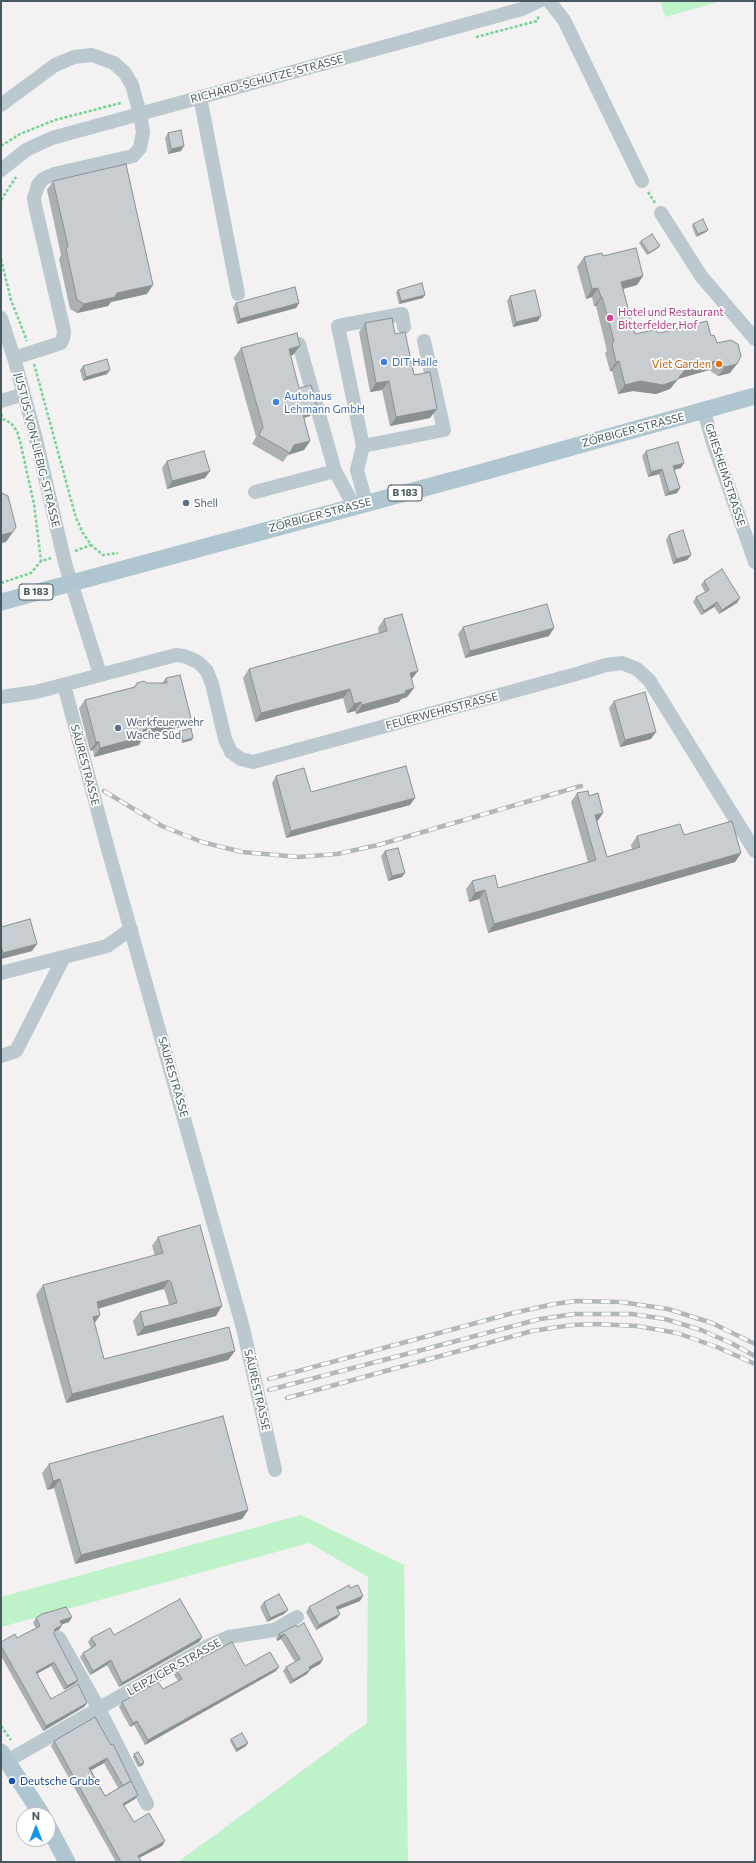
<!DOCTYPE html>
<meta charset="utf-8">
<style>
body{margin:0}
#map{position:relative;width:756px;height:1863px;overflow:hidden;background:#f3f1f1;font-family:Commissioner,sans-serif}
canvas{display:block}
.frame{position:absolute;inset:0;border:2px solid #475860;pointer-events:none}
.north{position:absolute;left:16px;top:1807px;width:40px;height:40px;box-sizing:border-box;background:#fff;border:1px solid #b5bcbf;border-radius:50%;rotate:0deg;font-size:11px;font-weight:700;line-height:16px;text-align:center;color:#475860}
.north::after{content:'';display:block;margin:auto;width:14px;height:18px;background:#0f99ef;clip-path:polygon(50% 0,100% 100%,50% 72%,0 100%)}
</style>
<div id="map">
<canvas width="756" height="1863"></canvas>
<div class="frame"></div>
<div class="north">N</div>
</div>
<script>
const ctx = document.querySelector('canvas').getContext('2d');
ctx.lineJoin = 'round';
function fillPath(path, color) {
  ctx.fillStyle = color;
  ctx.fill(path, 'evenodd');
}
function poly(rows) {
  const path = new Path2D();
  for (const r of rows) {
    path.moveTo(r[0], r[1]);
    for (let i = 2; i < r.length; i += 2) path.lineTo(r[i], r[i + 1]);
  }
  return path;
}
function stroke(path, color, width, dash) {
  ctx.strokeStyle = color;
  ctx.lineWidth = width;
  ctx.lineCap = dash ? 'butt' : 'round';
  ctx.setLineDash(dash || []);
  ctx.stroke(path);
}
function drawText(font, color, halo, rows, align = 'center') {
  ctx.font = font + ' Commissioner,sans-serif';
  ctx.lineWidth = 3.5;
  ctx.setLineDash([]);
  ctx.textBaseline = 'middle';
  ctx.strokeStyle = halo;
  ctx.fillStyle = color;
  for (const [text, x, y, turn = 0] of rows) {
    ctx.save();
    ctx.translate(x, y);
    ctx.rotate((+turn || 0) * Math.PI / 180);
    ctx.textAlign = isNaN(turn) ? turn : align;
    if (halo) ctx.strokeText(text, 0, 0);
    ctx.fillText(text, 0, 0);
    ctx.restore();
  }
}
fillPath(poly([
 [665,1,721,1,665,17,661,2],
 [301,1515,404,1565,408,1862,178,1862,367,1723,368,1577,309,1543,1,1627,1,1597]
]), '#bef2c9');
stroke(poly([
 [476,37,537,21,539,15],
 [1,146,20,134,55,120,121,103],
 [648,192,655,203],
 [1,200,16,177],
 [1,259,11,300,27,341],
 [34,364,76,518,83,533,91,545,103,555,118,553],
 [1,414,3,419,11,423,17,431,20,441,34,504,41,561],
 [75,551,91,545],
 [1,583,31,573,41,561,51,558],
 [1,1726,11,1740]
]), '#73d393', 2.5, [3, 2]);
stroke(poly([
 [549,1,564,20,642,181],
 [200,97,238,294],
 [1,105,55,65,74,57,92,55,114,63,125,73,132,85,140,114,143,132,140,148,133,156,54,174,43,179,38,185,34,198,35,205,64,331,63,338,61,343,14,358],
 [1,170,26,150,52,138,522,9,539,1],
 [661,213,701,276,755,339],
 [1,318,14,358,35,435,65,563,100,674],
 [299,344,335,471,354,506],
 [1,401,24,394],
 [704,411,712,440,755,562],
 [363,446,444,430,424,341],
 [255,492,335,471],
 [366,503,357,470,363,446,338,326,402,314,404,327],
 [64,685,109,853,243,1328,275,1470],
 [1,697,36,692,134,666,176,655,184,656,198,662,207,671,212,684,225,739,231,752,241,759,253,762,580,673,606,665,622,663,637,669,649,680,755,851],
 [1,973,107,946,131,929],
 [1,1056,16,1051,64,957],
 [59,1638,99,1709,147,1804],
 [7,1761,208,1646,229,1637,274,1630,297,1617]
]), '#bbc8ce', 14);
stroke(poly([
 [1,602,472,475,755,396],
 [1,1752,42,1815],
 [48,1826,67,1862]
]), '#afc6d1', 17);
const rail = poly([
 [104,791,162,826,202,842,242,852,299,857,337,854,378,845,581,786],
 [269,1379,513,1313,554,1304,576,1301,621,1302,668,1309,712,1323,755,1344],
 [269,1390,540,1319,575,1314,632,1314,665,1319,701,1330,731,1343,755,1356],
 [287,1398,532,1331,572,1325,596,1324,637,1326,677,1333,717,1347,755,1364]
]);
stroke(rail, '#b2b7bb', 4.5);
stroke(rail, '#fff', 3, [9]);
fillPath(poly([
 [168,133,181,151,168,154,165,138],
 [53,181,147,294,111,302,108,306,77,313,70,309,59,259,61,255,47,190],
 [693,224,708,230,706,232,696,237,692,226],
 [641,241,658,248,647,255,639,243],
 [603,256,637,285,623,289,635,334,660,333,711,336,717,343,730,373,718,376,709,370,678,379,670,389,656,394,633,391,618,394,612,371,610,371,605,353,607,351,596,306,594,306,592,297,586,299,577,267,584,257],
 [398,290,423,298,399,304,396,292],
 [510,296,538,321,513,327,507,301],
 [236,303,299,303,296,308,237,324,233,308],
 [365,323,395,334,414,375,430,418,390,426,382,390,370,392,359,332],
 [241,348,293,355,290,356,299,388,310,416,304,418,310,441,304,450,288,455,283,462,252,444,256,437,234,358],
 [83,366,107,374,83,381,80,370],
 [646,451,681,468,674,470,680,488,677,493,665,496,659,474,648,477,642,456],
 [167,461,210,471,205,478,167,489,162,468],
 [669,535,691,555,687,560,673,564,666,540],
 [704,581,737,603,719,614,714,607,701,615,693,602,696,597,705,592,701,585],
 [384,619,411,680,414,688,407,697,401,699,399,702,356,714,355,711,347,713,343,698,255,722,243,678,249,669,379,634,378,628],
 [463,627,549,636,465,658,458,634],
 [166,678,185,726,144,736,139,745,94,757,93,750,90,751,79,708,85,700,134,687,137,683,162,683],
 [614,701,651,739,620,747,609,708],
 [181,731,192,740,182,743,179,733],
 [276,776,311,792,410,805,286,838,272,783],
 [577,793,597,822,607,857,632,849,631,845,637,836,684,835,741,853,735,862,488,933,479,899,469,902,466,889,472,881,498,888,588,862,571,802],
 [385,851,402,877,388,881,381,856],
 [1,927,32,951,1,959],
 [158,1237,216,1316,137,1336,133,1321,140,1312,169,1305,165,1291,163,1289,98,1309,100,1315,94,1324,104,1359,235,1351,228,1360,66,1403,36,1295,43,1285,155,1256,152,1246],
 [49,1464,248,1510,242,1519,75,1564,54,1488,47,1490,42,1473],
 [350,1588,360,1601,338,1610,340,1614,337,1618,316,1630,306,1612,309,1607],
 [264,1602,284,1614,267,1622,260,1607],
 [72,1617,69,1622,62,1624,62,1625,59,1630,54,1632,54,1634,78,1680,75,1684,64,1690,51,1666,37,1674,51,1699,87,1703,84,1707,43,1731,1,1656,1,1642,17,1638,36,1628,33,1623,36,1618],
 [297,1627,323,1659,320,1664,310,1669,307,1674,290,1684,283,1671,286,1667,295,1662,281,1639,277,1641,276,1638,279,1634],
 [114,1635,202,1637,199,1642,119,1687,107,1665,90,1675,80,1657,83,1653,91,1648,88,1642,91,1638],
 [245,1666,276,1671,145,1745,134,1725,130,1727,119,1707,122,1702,163,1689,178,1681,174,1675,177,1671],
 [95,1717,138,1795,135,1799,124,1806,134,1822,162,1846,139,1858,140,1862,116,1862,51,1746,54,1741],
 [104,1763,118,1788,105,1796,91,1770],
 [231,1739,246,1746,236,1752,230,1741],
 [134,1754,143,1765,138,1767,133,1757]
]), '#abb0b3');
fillPath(poly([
 [184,146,181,151,168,154,171,149],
 [708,230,706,232,696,237,698,234],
 [660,246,658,248,647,255,649,253],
 [643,276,637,285,615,291,621,282],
 [153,285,147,294,111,302,108,306,77,313,84,304,117,293],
 [598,288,592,297,586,299,592,289],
 [425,295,423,298,399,304,401,301],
 [601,297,602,297,596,306,594,306],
 [299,303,296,308,237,324,240,319],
 [541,316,538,321,513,327,516,322],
 [300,346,293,355,282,358,289,349],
 [619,361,612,371,610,371,616,362],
 [715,361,709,370,678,379,670,389,656,394,633,391,618,394,625,385,685,370],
 [737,364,730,373,718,376,725,367],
 [110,370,107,374,83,381,86,377],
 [389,381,382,390,370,392,376,383],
 [317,407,310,416,296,420,302,411],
 [437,409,430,418,390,426,396,417],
 [310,441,304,450,288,455,294,445],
 [684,463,681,468,669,471,673,466],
 [662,469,659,474,648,477,651,472],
 [210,471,205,478,167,489,172,481],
 [680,488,677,493,665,496,669,492],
 [13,532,6,542,1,543,1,535],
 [691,555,687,560,673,564,676,559],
 [740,598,737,603,719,614,722,610],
 [717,602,714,607,701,615,704,611],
 [554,628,549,636,465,658,470,651],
 [418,671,411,680,410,673],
 [414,688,407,697,401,699,399,702,356,714,362,705],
 [350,689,343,698,255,722,261,713],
 [361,702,355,711,347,713,354,704],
 [191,718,185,726,144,736,139,745,94,757,100,748,143,730],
 [656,732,651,739,620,747,625,740],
 [193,738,192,740,182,743,183,741],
 [96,742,99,742,93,750,90,751],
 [415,798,410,805,286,838,291,831],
 [603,813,597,822,589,824,595,815],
 [741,853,735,862,488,933,494,924],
 [405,873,402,877,388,881,392,876],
 [485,890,479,899,469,902,475,893],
 [37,944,32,951,1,959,1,956,3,953],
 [169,1280,163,1289,90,1311,97,1302],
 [222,1306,216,1316,137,1336,144,1327],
 [100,1315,94,1324,93,1317],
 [235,1351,228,1360,66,1403,72,1394],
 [60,1479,54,1488,47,1490,53,1481],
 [248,1510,242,1519,75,1564,81,1555],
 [363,1596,360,1601,333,1611,336,1607],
 [288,1610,284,1614,267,1622,270,1618],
 [340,1614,337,1618,316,1630,319,1625],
 [72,1617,69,1622,57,1626,60,1621],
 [62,1625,59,1630,52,1633,55,1629],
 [285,1634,281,1639,277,1641,280,1636],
 [202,1637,199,1642,119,1687,122,1683],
 [323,1659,320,1664,306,1672,309,1667],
 [111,1660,107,1665,90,1675,93,1671],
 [54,1662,51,1666,32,1676,36,1672],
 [279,1667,276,1671,145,1745,148,1740],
 [310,1670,307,1674,290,1684,293,1680],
 [78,1680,75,1684,64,1690,67,1686],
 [87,1703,84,1707,43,1731,46,1726],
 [137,1721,134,1725,130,1727,133,1723],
 [248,1743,246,1746,236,1752,237,1749],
 [107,1758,104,1763,86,1773,89,1768],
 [144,1762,143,1765,138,1767,140,1765],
 [138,1795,135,1799,119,1808,123,1804],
 [165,1841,162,1846,135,1860,138,1856]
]), '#8b9092');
const building = poly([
 [181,130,184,146,171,149,168,133,181,130],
 [126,164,153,285,117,293,115,297,84,304,77,300,66,249,68,246,53,181,126,164],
 [703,219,708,230,698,234,693,224,703,219],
 [652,234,660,246,649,253,641,241,652,234],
 [636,248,643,276,621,282,635,334,653,330,660,333,707,321,711,336,714,335,717,343,731,340,738,344,741,356,737,364,725,367,715,361,685,370,677,380,663,385,640,381,625,385,619,361,616,362,612,344,614,341,602,297,601,297,598,288,592,289,584,257,602,253,603,256,636,248],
 [422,283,425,295,401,301,398,290,422,283],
 [295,287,299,303,240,319,236,303,295,287],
 [535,290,541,316,516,322,510,296,535,290],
 [392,318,395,334,405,332,414,375,430,372,437,409,396,417,389,381,376,383,365,323,392,318],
 [297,333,300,346,289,349,299,388,311,385,317,407,302,411,310,441,294,445,290,453,259,435,263,427,241,348,297,333],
 [107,359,110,370,86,377,83,366,107,359],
 [678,442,684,463,673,466,680,488,669,492,662,469,651,472,646,451,678,442],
 [204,451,210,471,172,481,167,461,204,451],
 [1,493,2,493,8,496,16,527,13,532,1,535,1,493],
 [683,530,691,555,676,559,669,535,683,530],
 [722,569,740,598,722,610,717,602,704,611,696,597,709,590,704,581,722,569],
 [547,604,554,628,470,651,463,627,547,604],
 [402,614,418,671,410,673,414,688,405,691,406,693,362,705,361,702,354,704,350,689,261,713,249,669,387,631,384,619,402,614],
 [180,675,191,718,143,730,145,736,100,748,99,742,96,742,85,700,135,687,137,683,144,681,147,683,167,683,166,678,180,675],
 [645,692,656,732,625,740,614,701,645,692],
 [191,728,193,738,183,741,181,731,191,728],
 [406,766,415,798,291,831,276,776,304,768,311,792,406,766],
 [588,791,589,796,598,793,603,813,595,815,607,857,640,847,637,836,680,824,684,835,732,821,741,853,494,924,485,890,475,893,472,881,495,875,498,888,596,860,577,793,588,791],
 [398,848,405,873,392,876,385,851,398,848],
 [30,919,37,944,3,953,1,945,1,927,30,919],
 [200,1225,222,1306,144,1327,140,1312,177,1303,171,1282,169,1280,97,1302,100,1315,93,1317,104,1359,229,1327,235,1351,72,1394,43,1285,163,1253,158,1237,200,1225],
 [223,1416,248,1510,81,1555,60,1479,53,1481,49,1464,223,1416],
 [349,1585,350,1588,358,1585,363,1596,336,1607,340,1614,319,1625,309,1607,349,1585],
 [279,1594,288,1610,270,1618,264,1602,279,1594],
 [180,1599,202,1637,122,1683,111,1660,93,1671,83,1653,96,1645,91,1638,110,1628,114,1635,180,1599],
 [66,1607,72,1617,60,1621,62,1625,55,1629,54,1634,78,1680,67,1686,54,1662,36,1672,51,1699,78,1684,87,1703,46,1726,1,1646,1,1642,15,1634,17,1638,40,1626,36,1618,42,1614,66,1607],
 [304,1623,323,1659,309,1667,310,1670,293,1680,286,1667,300,1659,285,1634,280,1636,279,1634,296,1625,297,1627,304,1623],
 [232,1642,245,1666,270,1652,279,1667,148,1740,137,1721,133,1723,122,1702,158,1682,163,1689,182,1679,177,1671,232,1642],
 [95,1717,111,1745,113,1744,131,1781,123,1786,107,1758,89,1768,105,1796,131,1781,138,1795,123,1804,134,1822,149,1813,165,1841,138,1856,141,1861,139,1862,121,1862,54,1741,95,1717],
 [242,1733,248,1743,237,1749,231,1739,242,1733],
 [138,1752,144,1762,140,1765,134,1754,138,1752]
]);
fillPath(building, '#c7cdd0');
stroke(building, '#8b9092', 1);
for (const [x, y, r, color] of [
 [610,318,4,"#d1479c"],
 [384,362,4,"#3f7fe0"],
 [719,364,4,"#e8710a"],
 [276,402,4,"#3f7fe0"],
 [186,503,4,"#5c6f8a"],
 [118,728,4,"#5c6f8a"],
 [12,1781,4,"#1a4fb4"]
]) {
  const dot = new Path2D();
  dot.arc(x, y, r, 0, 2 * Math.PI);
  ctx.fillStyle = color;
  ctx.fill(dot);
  stroke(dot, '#fff', 1.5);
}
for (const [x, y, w] of [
 [405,493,34],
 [36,592,34]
]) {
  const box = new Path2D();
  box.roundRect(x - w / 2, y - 8, w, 16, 3);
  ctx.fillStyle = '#fff';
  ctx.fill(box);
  stroke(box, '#475860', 1);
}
drawText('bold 10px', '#475860', null, [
 ["B 183",405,493],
 ["B 183",36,592]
]);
drawText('11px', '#475860', '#fff', [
 ["RICHARD-SCHÜTZE-STRASSE",267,79,-15],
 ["ZÖRBIGER STRASSE",633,430,-15],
 ["JUSTUS-VON-LIEBIG-STRASSE",37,450,76],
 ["GRIESHEIMSTRASSE",725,475,72],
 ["ZÖRBIGER STRASSE",320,515,-15],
 ["FEUERWEHRSTRASSE",442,711,-15],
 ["SÄURESTRASSE",85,765,75],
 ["SÄURESTRASSE",173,1077,74],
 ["SÄURESTRASSE",257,1390,77],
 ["LEIPZIGER STRASSE",174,1667,-29]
]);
drawText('11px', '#b23c85', '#fff', [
 ["Hotel und Restaurant",618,312],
 ["Bitterfelder Hof",618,325]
], 'left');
drawText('11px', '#366cbe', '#fff', [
 ["DIT Halle",392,362],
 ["Autohaus",284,396],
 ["Lehmann GmbH",284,409]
], 'left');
drawText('11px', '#c56008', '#fff', [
 ["Viet Garden",711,364]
], 'right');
drawText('11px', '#4e5e75', '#fff', [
 ["Shell",194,503],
 ["Werkfeuerwehr",126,722],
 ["Wache Süd",126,735]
], 'left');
drawText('11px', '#164399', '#fff', [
 ["Deutsche Grube",20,1781]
], 'left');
</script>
